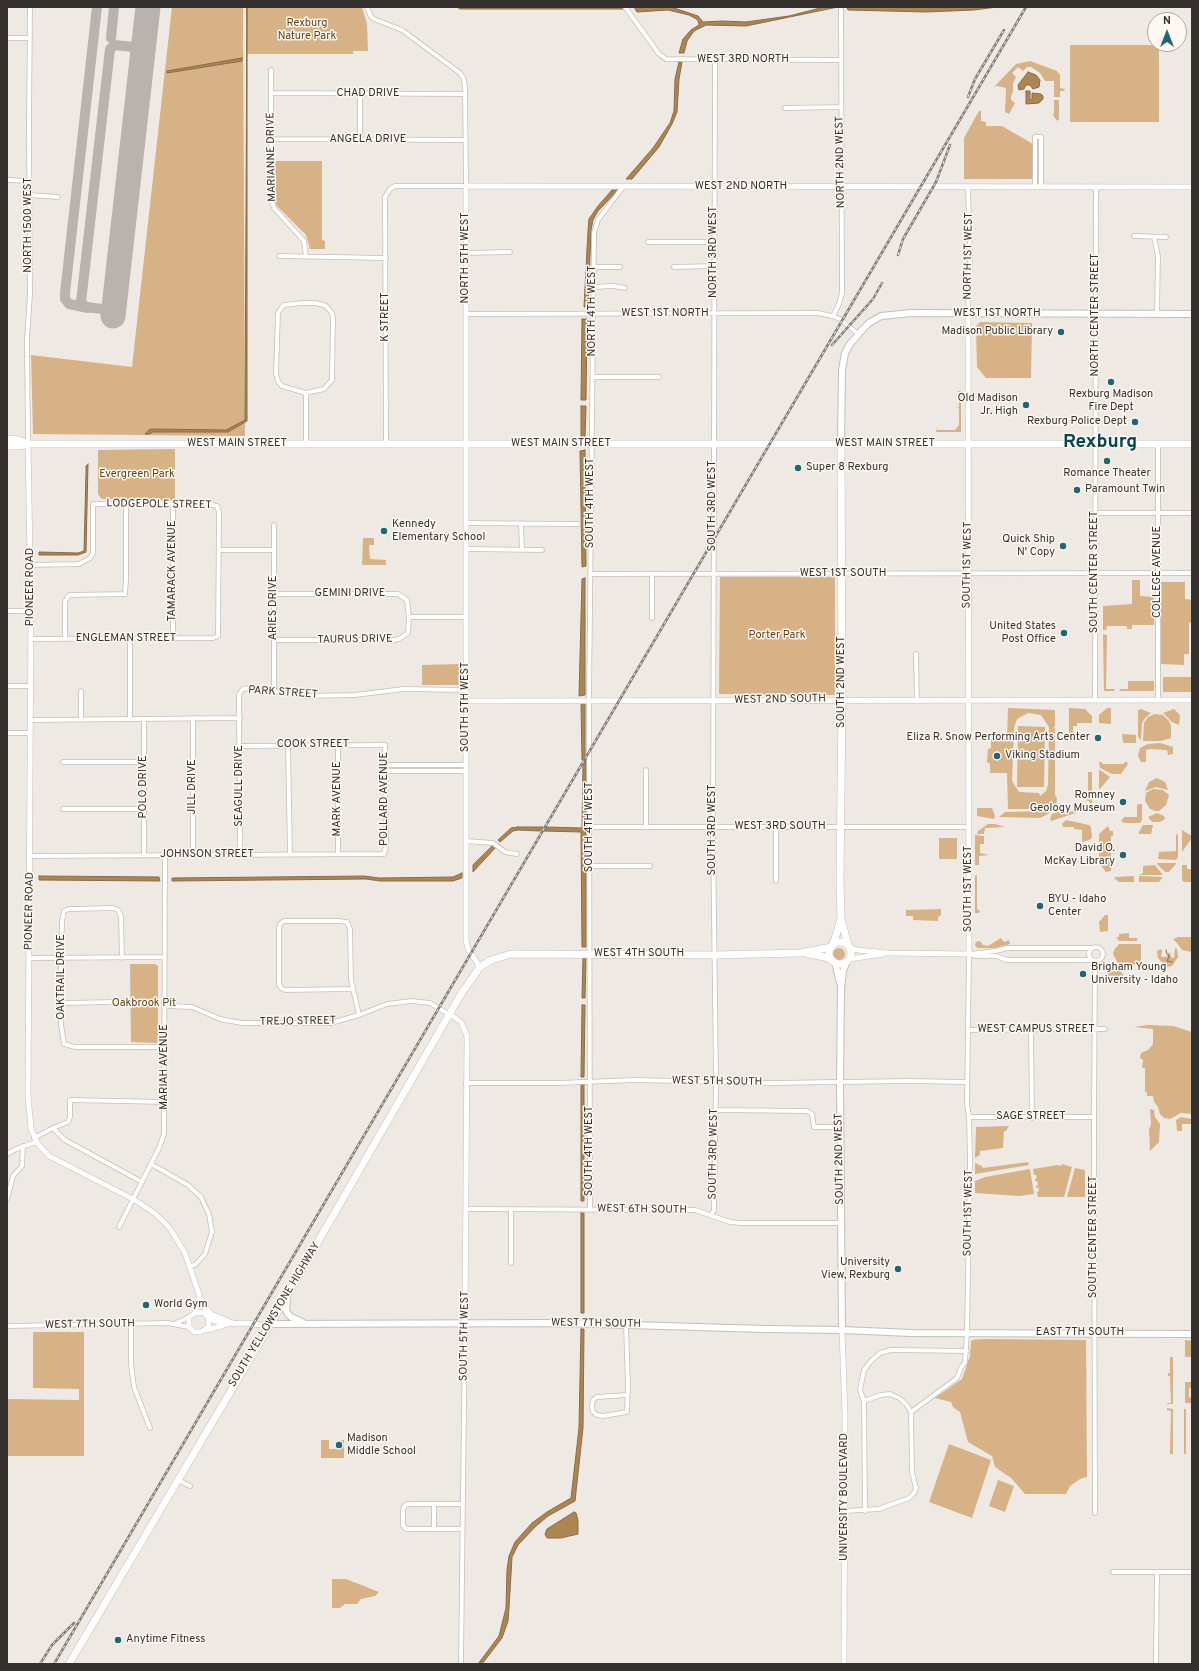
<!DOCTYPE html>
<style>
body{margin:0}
#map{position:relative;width:1199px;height:1671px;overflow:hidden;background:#efe9e3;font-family:Overpass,sans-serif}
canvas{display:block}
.frame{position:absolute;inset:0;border:8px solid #34312f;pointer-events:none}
.north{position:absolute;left:1147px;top:12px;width:40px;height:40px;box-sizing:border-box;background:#fcf7f0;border:1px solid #aca8a3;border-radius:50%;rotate:0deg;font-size:11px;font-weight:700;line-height:16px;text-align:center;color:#34312f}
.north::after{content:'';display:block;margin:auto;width:14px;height:18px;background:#1e6773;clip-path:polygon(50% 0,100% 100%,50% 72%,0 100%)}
</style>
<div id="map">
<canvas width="1199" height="1671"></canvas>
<div class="frame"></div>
<div class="north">N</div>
</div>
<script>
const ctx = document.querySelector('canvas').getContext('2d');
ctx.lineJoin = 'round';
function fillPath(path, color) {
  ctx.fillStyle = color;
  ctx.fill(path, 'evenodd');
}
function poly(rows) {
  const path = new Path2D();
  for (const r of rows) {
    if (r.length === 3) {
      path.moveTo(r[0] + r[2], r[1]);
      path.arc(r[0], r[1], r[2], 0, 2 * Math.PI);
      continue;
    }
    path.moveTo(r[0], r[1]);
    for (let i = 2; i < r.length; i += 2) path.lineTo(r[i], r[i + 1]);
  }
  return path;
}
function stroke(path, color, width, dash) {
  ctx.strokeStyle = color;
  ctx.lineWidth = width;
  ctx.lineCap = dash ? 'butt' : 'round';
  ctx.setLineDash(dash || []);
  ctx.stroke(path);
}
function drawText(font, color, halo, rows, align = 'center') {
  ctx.font = font + ' Overpass,sans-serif';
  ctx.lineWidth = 3;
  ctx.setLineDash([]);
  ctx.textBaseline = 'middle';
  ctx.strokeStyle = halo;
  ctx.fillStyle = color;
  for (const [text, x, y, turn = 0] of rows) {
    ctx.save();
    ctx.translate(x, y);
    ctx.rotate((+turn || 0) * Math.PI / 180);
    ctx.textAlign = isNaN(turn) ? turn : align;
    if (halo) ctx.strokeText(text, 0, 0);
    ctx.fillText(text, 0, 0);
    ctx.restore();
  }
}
fillPath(poly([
 [172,7,243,7,245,436,33,434,31,355,132,367],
 [246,7,362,7,367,24,368,51,353,51,353,54,247,54],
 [1070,45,1159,45,1159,122,1070,122],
 [1030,61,1057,71,1060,75,1060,88,1065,89,1064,91,1060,91,1060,97,1054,97,1054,81,1045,81,1040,73,1031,67,1027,67,1023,71,1018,67,1012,73,1016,77,1013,83,1013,92,1011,96,1011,100,1015,103,1009,114,1005,112,1006,88,997,86,994,87,1016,64],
 [1054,100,1059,100,1059,119,1057,121,1053,115,1054,113],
 [979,111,981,111,981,121,986,122,986,126,1002,126,1033,144,1032,179,964,179,964,138],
 [275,161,322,161,322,240,325,241,325,249,310,249,306,235,276,205],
 [980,322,1032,323,1031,378,986,378,977,367,976,326],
 [957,391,961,391,961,432,936,432,937,427,937,430,955,430,959,425,959,409,957,407,959,407,959,392],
 [175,449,175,500,102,499,100,497,98,494,98,450],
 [363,538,374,538,374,545,369,545,370,559,386,560,386,565,362,565],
 [720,577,835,577,835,695,719,694],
 [1132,580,1140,580,1140,596,1154,597,1154,625,1132,625,1132,629,1127,629,1127,626,1107,626,1106,630,1103,630,1103,606,1132,604],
 [1161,582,1185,582,1185,599,1192,600,1192,622,1189,623,1189,654,1184,654,1184,665,1161,664],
 [1103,634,1107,635,1106,689,1114,689,1115,691,1104,691],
 [461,664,461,683,458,685,422,685,422,665],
 [1163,677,1191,677,1192,680,1192,692,1163,692],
 [1128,681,1154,681,1154,691,1119,691,1121,689,1128,689],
 [1008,708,1055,710,1055,726,1054,726,1055,730,1055,795,1057,798,1056,807,1054,808,1049,809,1008,809,1007,773,990,773,990,764,987,762,988,749,991,748,991,739,1007,739],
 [1028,713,1041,715,1049,727,1048,785,1046,791,1040,796,1039,793,1019,792,1012,781,1014,728,1017,719],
 [1069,708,1085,709,1092,716,1092,723,1077,723,1077,726,1073,726,1073,741,1069,742],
 [1107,708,1111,708,1111,724,1099,723,1099,715],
 [1141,709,1151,713,1145,718,1142,723,1141,740,1138,737,1138,710],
 [1174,709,1180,715,1179,725,1172,722,1163,713],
 [1155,714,1163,715,1169,721,1171,726,1171,738,1161,741,1143,741,1144,723,1148,717],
 [1018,726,1045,727,1044,787,1017,787],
 [1122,734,1136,735,1136,743,1123,743],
 [1160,743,1173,747,1173,754,1168,755,1167,750,1166,750,1150,749,1146,750,1146,762,1141,762,1138,756,1140,748,1148,744],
 [1099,762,1102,762,1102,764,1124,764,1124,762,1127,762,1128,764,1121,774,1112,774,1100,768],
 [1100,770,1110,777,1099,790,1099,771],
 [1088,772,1092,772,1092,806,1089,801,1085,800,1088,799],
 [1157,778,1165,782,1168,790,1156,787,1145,791,1149,782],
 [1153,789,1163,790,1169,795,1166,805,1159,811,1155,811,1150,809,1145,801,1146,793],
 [1139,804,1142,804,1142,820,1140,823,1124,823,1121,821,1124,817,1137,817,1137,805],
 [977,808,992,808,995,816,994,819,977,816],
 [1082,811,1051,821,1050,819,1052,814,1057,812],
 [1005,812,1049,811,1050,812,1048,814,1040,818,999,817],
 [1157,813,1164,816,1165,819,1160,822,1152,822,1148,817],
 [1066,820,1089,825,1091,827,1092,838,1089,840,1082,842,1082,830,1074,829,1074,827,1063,827,1062,824],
 [988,824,995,824,1005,827,985,828,984,834,977,834,978,831],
 [1143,825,1153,825,1151,834,1139,834,1139,832],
 [1108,826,1110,831,1113,831,1113,836,1111,836,1111,871,1106,872,1099,863,1099,834],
 [1182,830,1192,836,1192,838,1182,852],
 [1176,833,1178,836,1178,857,1176,860,1158,859,1159,852,1176,851],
 [975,835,984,836,984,844,980,844,980,853,989,855,979,856,979,865,975,865],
 [939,838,957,838,957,859,939,859],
 [1157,863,1176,863,1176,864,1169,872,1165,872,1157,864],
 [1155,865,1163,875,1139,875,1143,873,1143,866],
 [1182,865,1187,865,1187,869,1192,869,1192,882,1184,882,1182,880],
 [977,875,977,909,980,911,979,913,975,913,975,876],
 [1134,876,1134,882,1119,882,1114,878,1115,877],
 [1139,876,1163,877,1159,882,1139,882],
 [941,909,941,915,938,917,938,921,913,920,913,916,906,916,906,910],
 [1105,915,1108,915,1108,931,1100,932,1099,922],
 [1129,933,1129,938,1137,938,1137,941,1119,941,1116,937,1119,937,1119,934],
 [1178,937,1192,937,1192,952,1182,950,1177,943,1173,939],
 [1001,938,1004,942,1009,940,1010,944,995,948,977,948,975,945,976,942,980,941,983,945,988,946],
 [1119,944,1141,944,1141,964,1124,965,1118,963,1113,954,1114,950],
 [839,954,6],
 [1175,948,1177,949,1178,957,1172,966,1167,967,1158,958,1157,951,1161,949,1162,951,1161,956,1163,957,1166,957,1170,952,1171,957,1174,958],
 [130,964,155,964,158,966,158,1041,156,1043,131,1042],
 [1118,967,1124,976,1104,976,1109,971],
 [1148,1025,1173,1026,1192,1032,1192,1114,1181,1113,1170,1119,1164,1118,1160,1114,1158,1107,1154,1102,1153,1096,1147,1096,1147,1092,1145,1092,1145,1068,1142,1068,1143,1060,1140,1058,1141,1053,1148,1050,1153,1044,1153,1029,1134,1027],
 [1150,1109,1154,1110,1155,1117,1160,1124,1159,1142,1150,1151,1149,1130,1151,1124],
 [1181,1117,1192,1119,1192,1124,1182,1124,1182,1131,1177,1131,1176,1120],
 [1009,1126,1006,1131,1004,1131,1003,1148,980,1151,980,1155,975,1158,976,1127],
 [1028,1162,1029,1165,975,1174,975,1163,982,1166,983,1168],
 [1062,1164,1072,1167,1064,1197,1038,1197,1037,1192,1039,1191,1038,1187,1036,1188,1036,1186,1038,1185,1037,1181,1035,1181,1035,1179,1037,1178,1036,1175,1034,1175,1033,1169,1058,1165,1061,1166],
 [1075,1168,1085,1170,1085,1197,1067,1197],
 [1030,1169,1034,1194,1019,1196,975,1193,975,1181,985,1177],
 [33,1332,84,1332,84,1456,7,1456,7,1399,79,1400,79,1389,33,1388],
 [983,1339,1086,1340,1087,1477,1080,1479,1070,1486,1066,1494,1025,1494,1011,1478,995,1467,992,1456,968,1442,960,1412,953,1407,951,1402,935,1398,962,1379,970,1356,971,1342,972,1340],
 [1185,1340,1192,1341,1192,1357,1185,1357],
 [1170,1357,1173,1357,1173,1404,1167,1404,1167,1403,1171,1403,1170,1376,1168,1376,1168,1373,1170,1373],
 [1185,1382,1192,1382,1192,1388,1189,1388,1189,1397,1192,1398,1192,1403,1185,1403],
 [1167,1408,1173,1409,1173,1454,1170,1454,1171,1411,1167,1410],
 [1184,1409,1186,1409,1186,1454,1184,1454],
 [321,1440,329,1440,329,1449,337,1449,337,1441,344,1440,344,1458,321,1458],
 [949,1444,991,1460,972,1518,929,1502],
 [998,1480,1014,1486,1005,1512,989,1506],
 [332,1579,346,1579,379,1592,375,1596,361,1599,357,1604,345,1604,340,1608,332,1608]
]), '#d6b286');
const water = poly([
 [247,7,247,421,228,432,152,432,150,434,145,434,150,429,226,430,245,420,247,7],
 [457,7,623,7,625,9,460,9,457,7],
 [634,7,671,7,698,16,703,22,722,21,746,22,789,16,824,7,838,7,746,26,706,25,694,31,687,41,684,53,679,53,683,39,691,30,699,25,698,20,689,15,668,10,637,12,634,7],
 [847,7,997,7,974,10,926,12,848,10,847,7],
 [242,58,242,61,167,73,167,71,242,58],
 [679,62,682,62,679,79,677,112,672,124,659,147,632,179,626,179,653,148,670,123,674,111,675,79,679,62],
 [1028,72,1036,75,1040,80,1039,87,1033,89,1030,85,1026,85,1024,89,1019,90,1018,85,1028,72],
 [1026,91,1030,91,1030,100,1032,99,1032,93,1041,94,1043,96,1043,99,1039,103,1026,104,1026,91],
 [612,190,618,190,598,211,593,220,591,230,588,307,584,307,588,231,589,219,598,206,612,190],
 [582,319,587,319,586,400,581,400,582,319],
 [581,406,586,406,585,438,581,438,581,406],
 [585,450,586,566,582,567,580,451,585,450],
 [88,464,86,552,78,555,39,555,39,552,78,553,84,551,86,472,86,466,88,464],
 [585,578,585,695,579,696,582,579,585,578],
 [581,703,585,703,585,756,582,760,581,703],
 [586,759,586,947,582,947,581,832,544,831,546,827,582,828,583,766,586,759],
 [518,827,543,827,540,831,518,830,513,831,500,842,498,840,511,828,518,827],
 [493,845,496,847,473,872,473,865,493,845],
 [462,873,462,878,453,881,380,881,366,879,172,881,172,878,364,876,379,878,453,877,462,873],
 [39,876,159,877,160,881,39,880,39,876],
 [583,957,586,957,585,998,582,998,583,957],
 [582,1005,585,1005,584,1077,581,1077,582,1005],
 [581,1084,584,1084,584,1201,581,1201,581,1084],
 [581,1213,584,1213,584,1313,581,1313,581,1213],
 [581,1329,584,1329,583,1428,575,1501,548,1516,535,1527,518,1545,512,1557,509,1608,508,1621,502,1638,482,1664,478,1664,499,1636,506,1608,507,1570,509,1556,515,1542,532,1523,547,1512,571,1498,579,1428,581,1329],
 [574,1512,576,1513,578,1520,578,1534,561,1538,547,1538,545,1534,547,1529,574,1512]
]);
fillPath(water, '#ad8552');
stroke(water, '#896c48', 1);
stroke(poly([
 [1166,950,1167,954],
 [1168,954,1169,957,1167,961,1172,962]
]), '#896c48', 1);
stroke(poly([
 [111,38,114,7],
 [131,47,141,43,145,35],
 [115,301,109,308,102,309,86,307,81,302,110,49,115,45,133,47,140,53,142,60],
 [88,308,69,304,65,299,65,293,97,7]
]), '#b8b3ae', 10);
stroke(poly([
 [113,316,148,7]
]), '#b8b3ae', 25);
const minor = poly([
 [367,7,371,17,374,19,402,30,460,73,464,79,465,89,466,186,395,186,390,189,385,197,386,444],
 [625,7,652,44,658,53,666,59,841,60],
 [7,38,30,38],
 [271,70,271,199,274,208,304,241,306,256],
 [271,93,465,94],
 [360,94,360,140],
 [785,108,841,107],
 [271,139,465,140],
 [7,180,29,181],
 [1035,187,1035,137,1041,137,1041,187],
 [29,195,58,197],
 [1134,236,1166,237],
 [1154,237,1158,256,1157,314],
 [648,242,714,242],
 [466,253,510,252],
 [279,256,386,258],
 [593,267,620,267],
 [674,267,714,266],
 [593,287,613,286,625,288],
 [302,303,316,303,326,306,332,313,333,317,332,380,324,389,306,393,282,386,278,381,276,374,278,313,282,307,284,305,302,303],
 [466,314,818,313,832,316,840,319,858,334],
 [968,314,970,257,968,187],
 [833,316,839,304,842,293,841,7],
 [593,377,659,377],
 [306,393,306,444],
 [28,444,27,339,30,294,29,128,30,7],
 [1095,513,1192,513],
 [466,523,578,524],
 [521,524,522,549],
 [274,525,274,691],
 [466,549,542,550],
 [219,550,273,550],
 [31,565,79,564,90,558,93,553,93,504,203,503,217,506],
 [590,574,1192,573],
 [274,594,398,594,407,600,409,617],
 [7,611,31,611],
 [652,618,652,574],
 [130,638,130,719],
 [31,639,213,638,218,636,219,512,217,506],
 [65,639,65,602,69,595,125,594,126,580,126,504],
 [173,639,173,504],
 [274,640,394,640,399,639,408,633,409,617,466,617],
 [916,654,917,700],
 [7,686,30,686],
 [81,691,81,719],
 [1095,700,1096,187],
 [1158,700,1158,444],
 [193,718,193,855],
 [30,720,240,718],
 [7,733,30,733],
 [288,745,290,855],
 [338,745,338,854],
 [63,762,144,762],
 [386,765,466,765],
 [646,770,646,827],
 [386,771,466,771],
 [63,809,144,809],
 [590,827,969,827],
 [776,827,776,881],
 [466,841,493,843,505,852,517,854],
 [144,855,144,719],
 [240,855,239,710,239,694,243,689,248,688,307,696,355,695,403,689,466,690],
 [30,856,384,854,386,846,385,745,240,746],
 [591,866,650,866],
 [1096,954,7],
 [1092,948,1007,948,996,951,969,954,976,956,996,956,1007,960,1092,960],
 [29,958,165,957],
 [122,958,121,916,118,910,113,908,69,909,64,911,62,921,61,958,61,1024,64,1044,75,1047,165,1047],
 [352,989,285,990,281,988,279,984,279,929,280,924,284,921,338,921,347,922,350,929,351,980,359,1015],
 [61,1003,118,1002],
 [165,1006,192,1007,220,1019,242,1023,331,1023,359,1015,387,1004,411,1001,430,1003,450,1015],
 [968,1030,1105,1029],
 [1031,1030,1032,1118],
 [466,1083,559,1083,635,1080,771,1083,907,1081,967,1082],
 [715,1110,807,1111,812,1114,814,1127,839,1127],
 [969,1117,1094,1117],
 [53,1128,68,1122,70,1117,70,1100,165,1102],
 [34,1138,53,1128,65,1140,142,1182],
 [7,1154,16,1149,36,1142],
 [151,1164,188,1185,201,1197,209,1214,212,1232,205,1254,195,1265,190,1266],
 [7,1199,13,1176,22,1166,23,1146],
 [466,1209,685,1210,695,1210,730,1222,740,1223,841,1223],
 [511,1209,511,1263],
 [590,1209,589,701,594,233,598,220,623,187],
 [711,1215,714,1210,716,1081,713,833,715,60],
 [119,1227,159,1148,164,1134,165,855],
 [131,1324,131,1364,134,1387,150,1428],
 [174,1324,189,1317],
 [626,1325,628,1386,627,1412,603,1416,597,1415,593,1412,592,1406,593,1400,597,1397,627,1395],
 [7,1326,168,1323,189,1327],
 [864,1401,881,1395,890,1394,899,1398,906,1404,911,1412],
 [178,1480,190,1486],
 [434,1504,434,1529],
 [845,1511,879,1509,909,1498,914,1493,916,1488,912,1472,911,1412,957,1378,961,1368,965,1362,967,1333,970,1161,969,1117,967,1104,969,954],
 [865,1511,864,1401,860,1390,864,1370,871,1361,880,1353,891,1350,967,1351],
 [1095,1513,1094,1117,1095,961],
 [462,1529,406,1529,403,1525,403,1510,404,1507,407,1504,462,1504],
 [1113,1572,1192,1572],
 [461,1664,465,1323],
 [1156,1664,1157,1572]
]);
const tertiary = poly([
 [28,444,31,611,28,1096,31,1128,37,1143,49,1156,133,1199,153,1212,166,1224,171,1230,185,1253,200,1297,205,1305,206,1315],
 [466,701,1192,700],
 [849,947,857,950,888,953,969,954,968,314],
 [849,959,883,954],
 [480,967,468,949,466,940,466,186,1192,187],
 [451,1015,461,1022,467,1036,465,1323],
 [205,1306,211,1314,233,1323],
 [195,1313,200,1297],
 [208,1318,209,1325,207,1328,201,1332,194,1332,189,1327,189,1317,197,1312,204,1313,208,1318,215,1321,226,1324,246,1323,261,1325,270,1324],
 [206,1330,222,1326,226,1324],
 [842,1330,845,1416,844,1664]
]);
const secondary = poly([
 [841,444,842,370,845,353,850,344,863,329,869,323,881,316,911,313,1192,314],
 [835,962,840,983],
 [287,1296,286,1310,288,1314,291,1317,302,1322],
 [270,1324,560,1323,765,1329,842,1330,912,1333,1192,1334],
 [842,1330,840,1083,841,989,843,971,847,961]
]);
const primary = poly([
 [7,439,19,440,28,444],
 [841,444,842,700,840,881,841,919,848,945],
 [7,446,19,446,28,444,1192,444],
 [840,953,11],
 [833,945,841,919],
 [808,954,825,957,832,960],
 [69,1664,267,1330,461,994,480,967,491,960,511,954,715,955,800,953,832,947]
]);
stroke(minor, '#c3beb8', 5.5);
stroke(tertiary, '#c3beb8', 6);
stroke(secondary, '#c3beb8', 8);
stroke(primary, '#c3beb8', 8);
stroke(minor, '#fff', 4);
stroke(tertiary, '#fff', 5);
stroke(secondary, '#fff', 6);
stroke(primary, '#fff', 7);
const rail = poly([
 [968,97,975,79,1004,30],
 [898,255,903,239,936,182,950,145],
 [832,345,873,299,882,283],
 [40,1664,52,1645,74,1623],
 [54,1664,1026,7]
]);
stroke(rail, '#817d79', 2.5);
stroke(rail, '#fcf7f0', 1, [3]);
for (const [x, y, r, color] of [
 [1061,332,4,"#1e6773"],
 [1111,382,4,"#1e6773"],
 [1026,405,4,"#1e6773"],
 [1135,422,4,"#1e6773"],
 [1107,461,4,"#1e6773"],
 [798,468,4,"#1e6773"],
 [1077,490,4,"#1e6773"],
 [384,531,4,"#1e6773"],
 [1063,546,4,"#1e6773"],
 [1064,633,4,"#1e6773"],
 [1098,738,4,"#1e6773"],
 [997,756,4,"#1e6773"],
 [1123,802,4,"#1e6773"],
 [1123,855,4,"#1e6773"],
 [1040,906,4,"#1e6773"],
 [1083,974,4,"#1e6773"],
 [898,1269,4,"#1e6773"],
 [146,1305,4,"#1e6773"],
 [339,1445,4,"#1e6773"],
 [118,1640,4,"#1e6773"]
]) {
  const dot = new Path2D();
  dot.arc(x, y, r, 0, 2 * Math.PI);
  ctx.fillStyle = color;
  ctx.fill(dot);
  stroke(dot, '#fcf7f0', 1.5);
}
drawText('11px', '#63451d', '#fcf7f0', [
 ["Rexburg",307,24],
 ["Nature Park",307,37],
 ["Evergreen Park",137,475],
 ["Porter Park",777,636],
 ["Oakbrook Pit",144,1004]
]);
drawText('11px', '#34312f', '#fcf7f0', [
 ["WEST 3RD NORTH",743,60],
 ["CHAD DRIVE",368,94],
 ["ANGELA DRIVE",368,140],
 ["MARIANNE DRIVE",272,157,-91],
 ["NORTH 2ND WEST",841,162,-91],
 ["WEST 2ND NORTH",741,187],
 ["NORTH 1500 WEST",29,225,-90],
 ["NORTH 3RD WEST",714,252,-90],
 ["NORTH 1ST WEST",969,256,-89],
 ["NORTH 5TH WEST",466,258,-90],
 ["NORTH 4TH WEST",593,311,-90],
 ["WEST 1ST NORTH",665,314],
 ["WEST 1ST NORTH",997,314],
 ["NORTH CENTER STREET",1096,315,-90],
 ["K STREET",386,317,-90],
 ["WEST MAIN STREET",237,444],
 ["WEST MAIN STREET",561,444],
 ["WEST MAIN STREET",885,444],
 ["SOUTH 4TH WEST",591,503,-90],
 ["LODGEPOLE STREET",159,505,1],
 ["SOUTH 3RD WEST",713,506,-90],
 ["SOUTH 1ST WEST",968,565,-89],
 ["TAMARACK AVENUE",173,571,-90],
 ["SOUTH CENTER STREET",1095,572,-90],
 ["COLLEGE AVENUE",1158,572,-90],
 ["WEST 1ST SOUTH",843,574],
 ["PIONEER ROAD",31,587,-90],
 ["GEMINI DRIVE",350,594],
 ["ARIES DRIVE",274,608,-90],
 ["ENGLEMAN STREET",126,639],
 ["TAURUS DRIVE",355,640,-1],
 ["SOUTH 2ND WEST",842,682,-90],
 ["PARK STREET",283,693,4],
 ["WEST 2ND SOUTH",780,700,-1],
 ["SOUTH 5TH WEST",466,707,-90],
 ["COOK STREET",313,745],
 ["SEAGULL DRIVE",240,786,-90],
 ["POLO DRIVE",144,787,-90],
 ["JILL DRIVE",193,787,-90],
 ["MARK AVENUE",338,799,-90],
 ["POLLARD AVENUE",385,799,-90],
 ["SOUTH 4TH WEST",590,827,-90],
 ["WEST 3RD SOUTH",780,827],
 ["SOUTH 3RD WEST",713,830,-90],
 ["JOHNSON STREET",207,855],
 ["SOUTH 1ST WEST",969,889,-90],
 ["PIONEER ROAD",30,911,-89],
 ["WEST 4TH SOUTH",639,954],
 ["OAKTRAIL DRIVE",62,977,-90],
 ["TREJO STREET",298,1022,-1],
 ["WEST CAMPUS STREET",1036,1030],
 ["MARIAH AVENUE",165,1067,-90],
 ["WEST 5TH SOUTH",717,1082,1],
 ["SAGE STREET",1031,1117],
 ["SOUTH 4TH WEST",590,1151,-90],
 ["SOUTH 3RD WEST",714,1154,-89],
 ["SOUTH 2ND WEST",840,1159,-91],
 ["WEST 6TH SOUTH",642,1210,1],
 ["SOUTH 1ST WEST",969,1213,-89],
 ["SOUTH CENTER STREET",1094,1237,-90],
 ["SOUTH YELLOWSTONE HIGHWAY",275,1315,-59],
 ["WEST 7TH SOUTH",596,1324,1],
 ["WEST 7TH SOUTH",90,1325,-1],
 ["EAST 7TH SOUTH",1080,1333],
 ["SOUTH 5TH WEST",465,1336,-89],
 ["UNIVERSITY BOULEVARD",845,1497,-90]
]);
drawText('11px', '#34312f', '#fcf7f0', [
 ["Madison Public Library",1053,332],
 ["Rexburg Madison",1111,395,"center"],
 ["Fire Dept",1111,408,"center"],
 ["Old Madison",1018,399],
 ["Jr. High",1018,412],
 ["Rexburg Police Dept",1127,422],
 ["Super 8 Rexburg",806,468,"left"],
 ["Romance Theater",1107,474,"center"],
 ["Paramount Twin",1085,490,"left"],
 ["Kennedy",392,525,"left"],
 ["Elementary School",392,538,"left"],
 ["Quick Ship",1055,540],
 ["N' Copy",1055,553],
 ["United States",1056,627],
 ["Post Office",1056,640],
 ["Eliza R. Snow Performing Arts Center",1090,738],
 ["Viking Stadium",1005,756,"left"],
 ["Romney",1115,796],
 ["Geology Museum",1115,809],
 ["David O.",1115,849],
 ["McKay Library",1115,862],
 ["BYU - Idaho",1048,900,"left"],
 ["Center",1048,913,"left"],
 ["Brigham Young",1091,968,"left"],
 ["University - Idaho",1091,981,"left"],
 ["University",890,1263],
 ["View, Rexburg",890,1276],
 ["World Gym",154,1305,"left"],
 ["Madison",347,1439,"left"],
 ["Middle School",347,1452,"left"],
 ["Anytime Fitness",126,1640,"left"]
], 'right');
drawText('bold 19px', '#074650', '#fcf7f0', [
 ["Rexburg",1100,443]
]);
</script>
